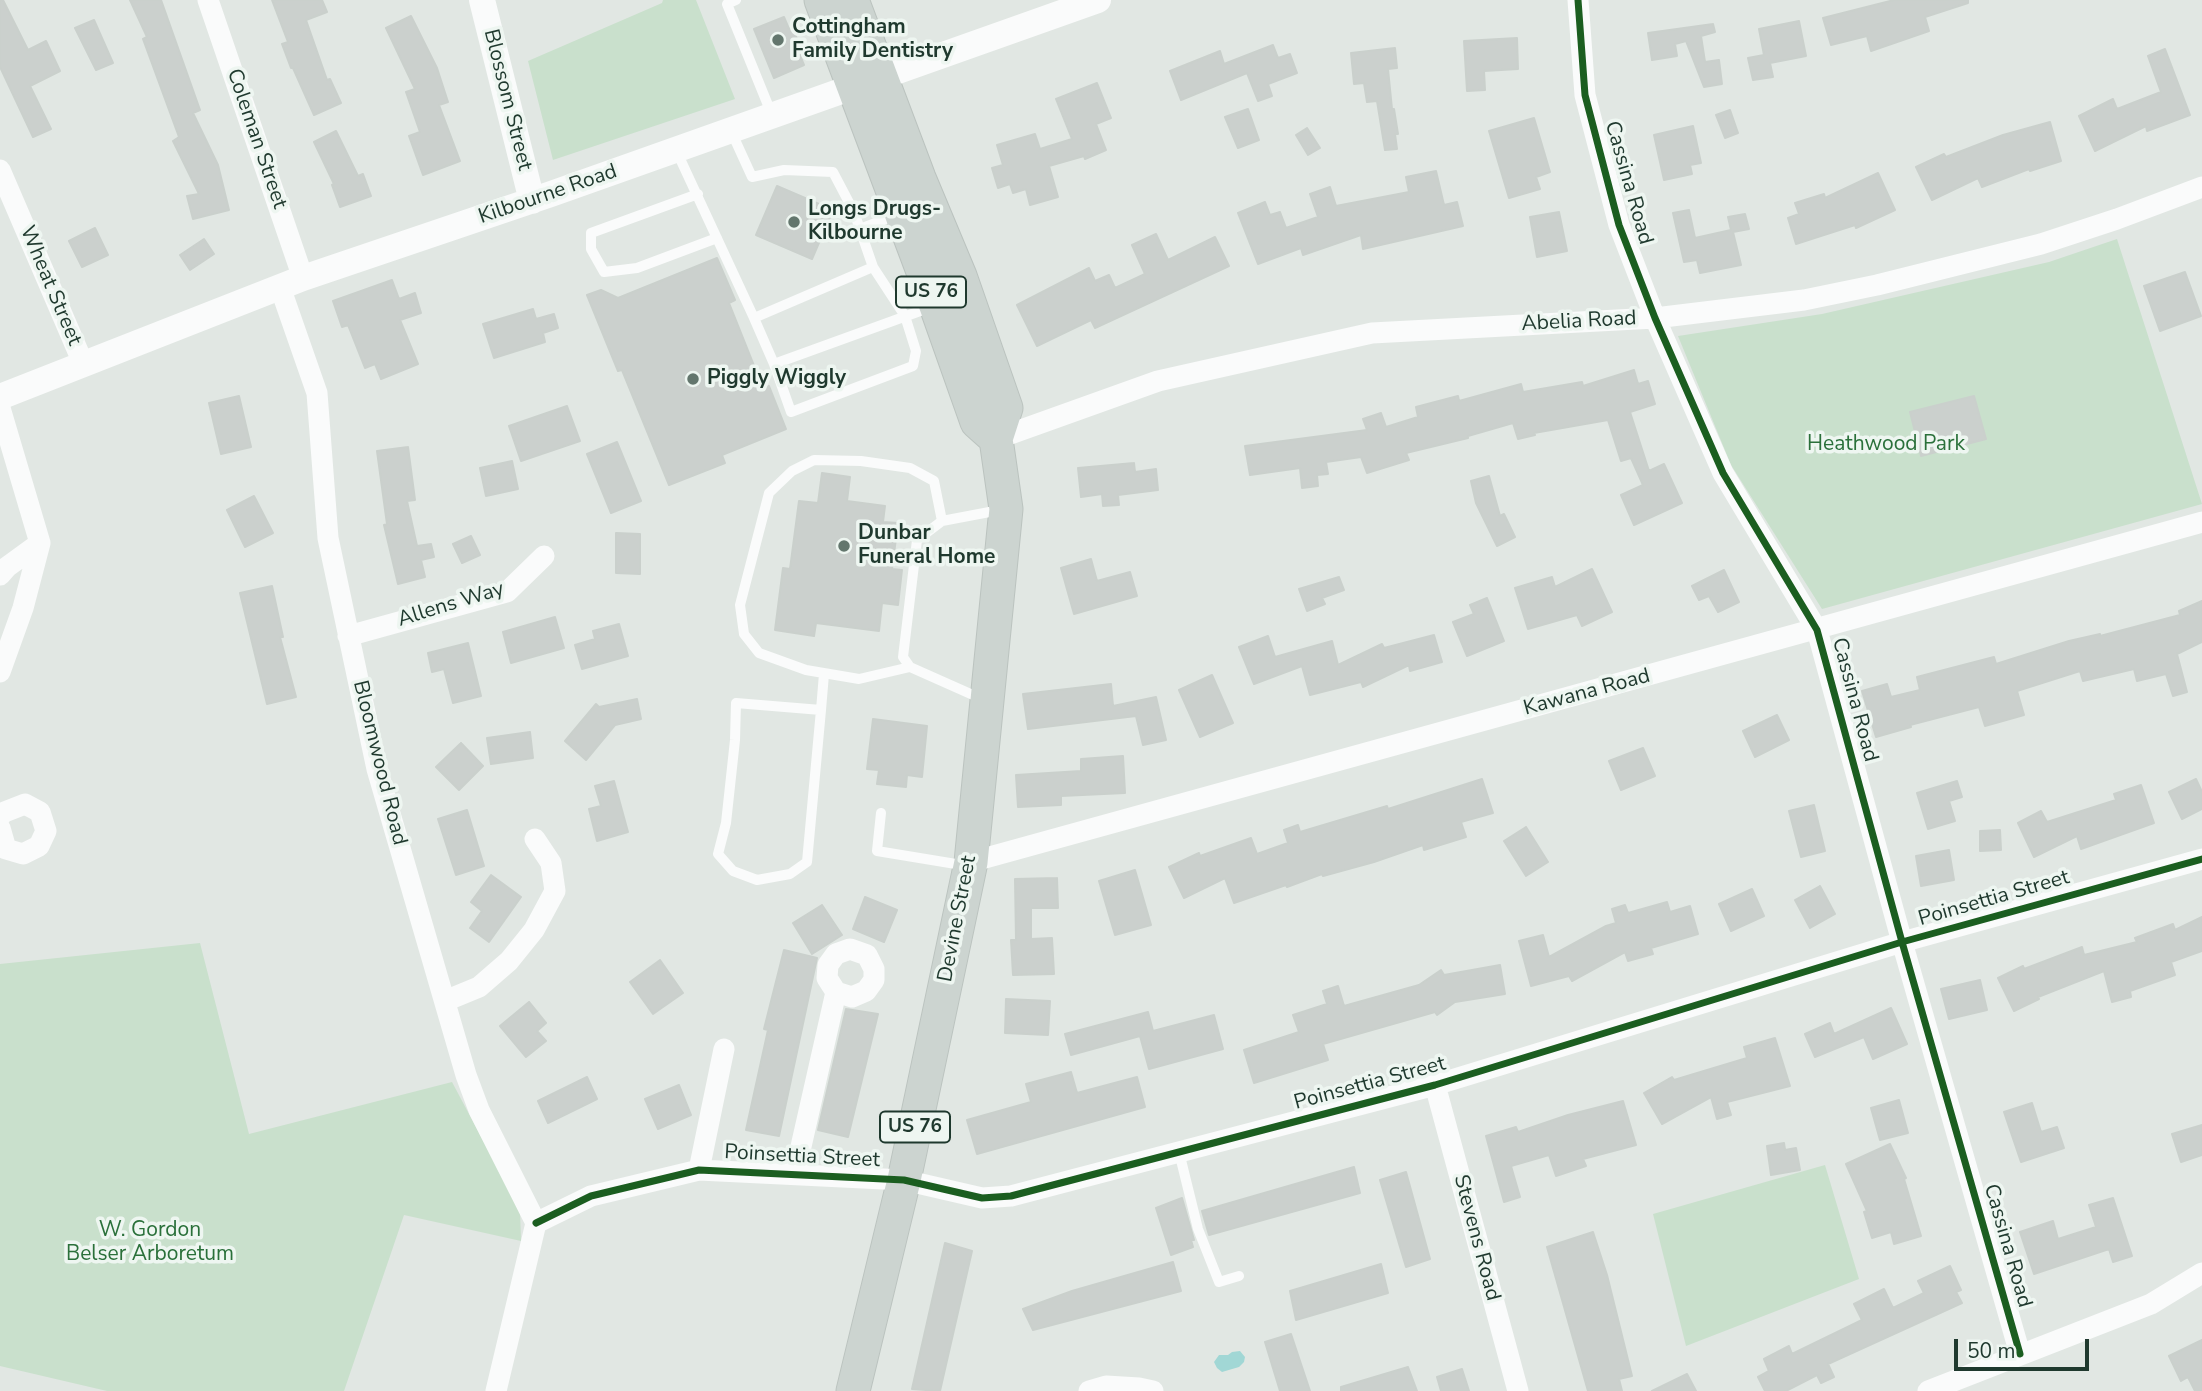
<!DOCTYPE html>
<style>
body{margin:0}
#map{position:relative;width:2202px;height:1391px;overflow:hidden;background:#e1e7e3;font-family:"Nunito Sans",sans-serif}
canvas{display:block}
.scale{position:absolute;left:1954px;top:1339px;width:135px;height:32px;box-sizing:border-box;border:4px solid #1f392e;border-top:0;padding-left:9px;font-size:21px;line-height:24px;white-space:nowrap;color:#1f392e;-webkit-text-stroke:5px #eef6f1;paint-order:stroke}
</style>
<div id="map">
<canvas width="2202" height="1391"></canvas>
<div class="scale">50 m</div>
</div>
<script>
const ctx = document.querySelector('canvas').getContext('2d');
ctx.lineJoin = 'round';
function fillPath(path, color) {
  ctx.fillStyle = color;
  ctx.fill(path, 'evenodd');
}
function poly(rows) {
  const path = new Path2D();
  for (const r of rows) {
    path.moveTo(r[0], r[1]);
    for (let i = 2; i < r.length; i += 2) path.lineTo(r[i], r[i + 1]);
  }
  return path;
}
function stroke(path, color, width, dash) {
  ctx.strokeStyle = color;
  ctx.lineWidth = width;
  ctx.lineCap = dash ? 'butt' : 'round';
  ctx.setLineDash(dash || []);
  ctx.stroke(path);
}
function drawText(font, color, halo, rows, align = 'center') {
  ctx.font = font + ' "Nunito Sans",sans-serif';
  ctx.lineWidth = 7;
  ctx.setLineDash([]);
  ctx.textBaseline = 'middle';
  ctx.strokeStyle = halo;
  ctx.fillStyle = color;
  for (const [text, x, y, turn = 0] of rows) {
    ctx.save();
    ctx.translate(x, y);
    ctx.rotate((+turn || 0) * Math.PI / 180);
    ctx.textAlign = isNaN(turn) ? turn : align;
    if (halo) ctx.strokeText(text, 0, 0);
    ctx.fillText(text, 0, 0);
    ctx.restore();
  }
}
fillPath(poly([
 [663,0,696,0,735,99,553,160,528,61,662,3],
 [2117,239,2202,504,1822,609,1731,465,1678,336,1822,314,2049,262],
 [200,943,249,1134,452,1082,520,1210,521,1241,404,1215,344,1391,107,1391,0,1366,0,964],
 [1825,1165,1859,1279,1686,1346,1653,1214]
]), '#c9e0cc');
fillPath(poly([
 [1240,1351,1245,1357,1244,1362,1239,1367,1222,1372,1217,1368,1214,1362,1219,1355,1228,1355,1232,1352]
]), '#a1d7d5');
const building = poly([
 [0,0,3,0,28,50,46,41,60,71,30,86,51,129,33,137,0,67,0,0],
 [130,0,161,0,200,110,193,113,218,165,229,210,193,219,187,196,199,194,173,141,179,137,143,39,147,37,130,0],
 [272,0,322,0,327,12,306,20,327,80,330,79,341,103,314,115,293,68,291,68,282,44,288,42,272,0],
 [1894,0,1968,0,1968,3,1925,17,1929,31,1871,51,1867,36,1831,45,1823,18,1894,0],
 [411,16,437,68,448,102,439,105,460,161,423,175,409,136,420,132,406,92,415,89,386,28,411,16],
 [784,17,789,29,792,27,802,51,799,53,804,65,774,78,754,29,784,17],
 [94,20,113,63,96,70,75,28,94,20],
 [1799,21,1806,56,1770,63,1773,77,1753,80,1748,58,1764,55,1759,29,1799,21],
 [1713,24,1715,32,1701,36,1705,62,1719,60,1722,84,1704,87,1686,41,1675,44,1677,56,1652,60,1648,33,1713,24],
 [1517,38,1518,69,1484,71,1485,90,1467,91,1464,41,1517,38],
 [1273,45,1278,58,1290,54,1297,73,1268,84,1272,96,1258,101,1247,73,1181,100,1170,71,1220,51,1224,64,1273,45],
 [1395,48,1397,68,1388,69,1392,109,1394,109,1398,134,1395,134,1397,149,1385,150,1377,101,1367,102,1364,83,1354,84,1351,53,1395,48],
 [2165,49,2190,115,2147,131,2146,126,2095,151,2079,116,2113,99,2117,109,2161,92,2148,56,2165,49],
 [1097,83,1111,118,1096,124,1106,150,1085,159,1084,156,1049,166,1058,197,1030,205,1026,189,1013,193,1010,184,998,188,992,168,1003,165,997,145,1035,134,1040,149,1072,139,1056,99,1097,83],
 [1248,109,1259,140,1238,148,1225,117,1248,109],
 [1730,110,1738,133,1725,138,1716,115,1730,110],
 [1534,118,1550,172,1536,177,1540,189,1509,198,1489,131,1534,118],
 [2050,122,2061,161,2030,171,2029,169,1982,187,1978,178,1932,200,1916,167,1944,154,1946,157,2003,135,2050,122],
 [1693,126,1701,163,1690,165,1692,174,1664,180,1654,135,1693,126],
 [1307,128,1320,148,1308,155,1296,135,1307,128],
 [336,131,358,176,363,174,371,196,340,207,332,185,334,184,314,142,336,131],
 [1436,171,1444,205,1457,202,1463,226,1363,249,1361,235,1303,255,1301,248,1258,264,1238,213,1265,202,1270,215,1280,212,1286,228,1318,217,1310,194,1330,187,1336,206,1409,192,1406,177,1436,171],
 [1878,173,1895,210,1856,228,1855,225,1796,244,1788,218,1799,214,1795,203,1824,194,1825,198,1878,173],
 [777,186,833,210,812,259,756,235,777,186],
 [1689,210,1695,238,1731,230,1728,217,1745,214,1749,229,1733,232,1741,265,1700,273,1697,260,1684,262,1673,213,1689,210],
 [1559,212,1567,251,1537,257,1530,217,1559,212],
 [95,228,108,255,82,267,69,241,95,228],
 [1156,234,1168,260,1215,237,1229,266,1095,328,1091,320,1037,346,1017,305,1089,268,1095,281,1109,275,1115,288,1145,274,1132,245,1156,234],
 [204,239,214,254,190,270,180,255,204,239],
 [717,258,735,300,729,303,763,388,769,386,786,429,722,455,725,463,669,485,622,370,618,371,587,295,601,290,618,298,717,258],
 [2185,272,2201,316,2160,331,2144,286,2185,272],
 [392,280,399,299,415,293,421,313,400,320,418,364,381,379,375,364,365,368,348,325,342,327,333,301,392,280],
 [533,309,536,319,554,314,558,328,543,333,545,342,494,358,483,324,533,309],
 [1634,370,1638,384,1648,381,1655,404,1630,412,1649,471,1664,464,1682,503,1634,525,1621,495,1643,485,1631,458,1621,461,1608,420,1534,433,1535,435,1518,439,1513,423,1468,436,1468,438,1406,453,1409,460,1367,473,1361,457,1326,462,1328,474,1317,475,1318,486,1302,488,1300,468,1250,475,1245,446,1367,430,1363,419,1381,413,1386,427,1418,417,1416,407,1458,396,1459,401,1521,384,1523,392,1582,382,1583,386,1634,370],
 [239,396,251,447,221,454,209,403,239,396],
 [1974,396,1986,439,1921,456,1910,412,1974,396],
 [567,406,580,441,521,461,509,426,567,406],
 [617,442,641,501,611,513,587,454,617,442],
 [408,447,415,500,407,501,417,546,431,544,434,557,421,560,425,577,398,584,384,525,387,524,377,451,408,447],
 [512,461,518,489,486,496,480,468,512,461],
 [1134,463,1135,472,1156,469,1158,490,1118,495,1119,505,1103,506,1102,494,1081,497,1078,468,1134,463],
 [822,473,850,477,847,501,885,506,883,522,898,523,892,569,902,570,898,605,882,603,879,631,816,623,814,636,775,630,783,568,790,569,799,501,818,503,822,473],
 [1489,476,1500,516,1504,514,1515,537,1497,546,1476,503,1471,481,1489,476],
 [254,496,273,533,245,547,227,510,254,496],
 [616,533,640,534,640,574,616,573,616,533],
 [471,536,480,555,462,563,453,544,471,536],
 [1091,559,1097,581,1130,572,1137,596,1074,614,1061,568,1091,559],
 [1592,569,1612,612,1582,626,1577,615,1528,629,1515,588,1552,577,1555,587,1592,569],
 [1724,570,1739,602,1718,612,1709,596,1699,600,1692,586,1724,570],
 [1339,577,1344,590,1322,598,1325,604,1307,611,1299,589,1339,577],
 [272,586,283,637,280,637,296,697,267,704,240,593,272,586],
 [1487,598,1504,641,1467,656,1453,622,1474,614,1470,605,1487,598],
 [2202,601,2202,642,2177,654,2187,692,2173,696,2166,674,2137,681,2134,669,2083,681,2080,671,2017,691,2024,715,1985,726,1979,707,1910,725,1911,727,1876,737,1862,691,1887,684,1891,697,1920,690,1917,677,1994,657,1996,664,2069,641,2100,634,2100,636,2180,615,2179,611,2202,601],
 [555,617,564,648,511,663,503,632,555,617],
 [619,624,628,656,582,669,575,645,595,639,593,631,619,624],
 [1434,635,1442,662,1410,671,1409,665,1363,687,1361,682,1310,695,1302,666,1254,684,1239,647,1268,636,1275,657,1332,641,1338,665,1382,644,1384,648,1434,635],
 [468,643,481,696,453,703,444,669,432,672,428,653,468,643],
 [1212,675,1233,723,1200,737,1179,690,1212,675],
 [1111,684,1113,706,1156,697,1166,740,1143,745,1136,716,1028,729,1023,694,1111,684],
 [637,699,641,719,615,725,586,760,565,741,596,704,599,707,637,699],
 [1777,715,1789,740,1755,757,1743,731,1777,715],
 [873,719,927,726,922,777,907,775,906,787,877,784,879,770,867,769,873,719],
 [530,732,533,758,491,764,487,738,530,732],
 [461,743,483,766,459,790,436,767,461,743],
 [1643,748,1655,776,1621,790,1609,761,1643,748],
 [1123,756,1125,793,1061,796,1061,805,1018,807,1016,775,1081,771,1081,759,1123,756],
 [1482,779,1493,813,1461,822,1466,837,1424,850,1423,845,1374,862,1323,876,1322,874,1287,887,1286,885,1234,903,1225,878,1184,898,1169,867,1199,853,1200,856,1251,838,1257,854,1288,843,1284,830,1298,825,1300,832,1387,806,1388,809,1482,779],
 [2196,779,2202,792,2202,809,2182,819,2169,792,2196,779],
 [614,781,628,832,597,841,589,809,601,806,595,786,614,781],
 [1957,781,1962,797,1949,801,1955,821,1928,829,1917,793,1957,781],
 [2141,785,2154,823,2081,849,2077,836,2034,857,2018,823,2041,811,2047,822,2116,800,2114,794,2141,785],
 [1814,805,1825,851,1801,857,1789,811,1814,805],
 [467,810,484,866,456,875,438,819,467,810],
 [1526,827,1548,862,1526,876,1504,841,1526,827],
 [2000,830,2001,850,1980,851,1980,831,2000,830],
 [1949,850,1954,880,1921,886,1916,856,1949,850],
 [1135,870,1151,925,1115,935,1099,881,1135,870],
 [491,875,521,897,489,942,470,928,482,911,471,902,491,875],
 [1057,878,1058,908,1031,908,1031,939,1052,938,1054,974,1013,975,1011,940,1016,940,1015,879,1057,878],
 [1820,886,1835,914,1810,928,1795,900,1820,886],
 [1752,889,1764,916,1731,931,1719,904,1752,889],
 [865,897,897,910,884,942,853,929,865,897],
 [1667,902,1670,912,1690,906,1698,934,1651,948,1653,954,1628,961,1625,952,1572,981,1569,976,1531,986,1519,941,1543,935,1549,957,1606,926,1616,923,1612,909,1625,905,1628,913,1667,902],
 [822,905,842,935,812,954,793,923,822,905],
 [2202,917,2202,951,2171,962,2175,975,2130,991,2131,997,2112,1002,2104,971,2038,997,2039,999,2014,1011,1998,978,2023,966,2024,969,2082,947,2084,955,2137,942,2135,938,2173,924,2175,930,2202,917],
 [784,950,817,958,779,1136,746,1130,768,1030,764,1029,784,950],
 [660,960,683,993,653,1014,630,982,660,960],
 [1500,965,1505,994,1455,1002,1437,1015,1435,1012,1323,1044,1328,1060,1254,1083,1244,1050,1299,1032,1293,1015,1327,1004,1323,991,1338,986,1344,1006,1419,985,1441,970,1444,975,1500,965],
 [1980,980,1987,1010,1949,1019,1941,989,1980,980],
 [1006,999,1050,1001,1048,1035,1005,1033,1006,999],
 [529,1002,546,1023,537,1031,546,1041,526,1057,500,1026,529,1002],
 [1891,1008,1907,1044,1873,1059,1864,1037,1815,1057,1805,1034,1830,1023,1834,1034,1891,1008],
 [846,1009,878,1014,848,1137,818,1130,846,1009],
 [1148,1012,1153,1031,1214,1015,1223,1049,1149,1069,1140,1036,1071,1055,1065,1034,1148,1012],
 [1775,1038,1790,1086,1727,1102,1731,1115,1717,1119,1711,1097,1662,1124,1644,1093,1672,1077,1674,1080,1747,1058,1744,1047,1775,1038],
 [1071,1072,1077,1093,1137,1077,1145,1107,977,1154,967,1120,1031,1102,1026,1084,1071,1072],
 [587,1077,597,1099,548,1123,538,1101,587,1077],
 [679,1085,691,1115,658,1129,645,1099,679,1085],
 [1899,1100,1908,1133,1880,1140,1871,1108,1899,1100],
 [1623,1101,1636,1145,1583,1159,1586,1166,1556,1176,1549,1155,1511,1166,1520,1197,1504,1202,1486,1136,1516,1127,1518,1132,1568,1115,1623,1101],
 [2032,1103,2041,1132,2057,1127,2064,1148,2021,1162,2004,1112,2032,1103],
 [2202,1125,2202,1155,2181,1162,2172,1134,2202,1125],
 [1784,1143,1785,1150,1796,1148,1800,1170,1771,1175,1767,1146,1784,1143],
 [1890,1144,1906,1178,1904,1179,1921,1236,1894,1244,1891,1232,1872,1238,1864,1212,1867,1211,1846,1164,1890,1144],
 [1354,1167,1360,1193,1209,1235,1202,1211,1354,1167],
 [1406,1172,1430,1259,1406,1267,1380,1180,1406,1172],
 [1182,1198,1194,1240,1191,1240,1193,1247,1171,1255,1156,1208,1182,1198],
 [2113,1198,2132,1256,2113,1262,2109,1249,2034,1274,2020,1232,2053,1221,2058,1239,2096,1227,2089,1205,2113,1198],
 [1593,1232,1607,1275,1632,1376,1619,1379,1622,1391,1588,1391,1547,1247,1593,1232],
 [945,1243,972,1251,940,1391,912,1389,945,1243],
 [1173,1262,1181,1291,1033,1330,1023,1309,1072,1291,1173,1262],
 [1381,1264,1388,1293,1296,1320,1290,1291,1381,1264],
 [1950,1266,1961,1290,1956,1292,1962,1303,1828,1364,1834,1377,1821,1383,1817,1375,1786,1391,1765,1391,1758,1377,1769,1371,1764,1359,1789,1346,1792,1354,1862,1320,1854,1304,1884,1289,1893,1308,1924,1293,1918,1281,1950,1266],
 [1291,1334,1310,1391,1280,1391,1265,1342,1291,1334],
 [2202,1340,2202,1391,2195,1391,2188,1377,2181,1381,2169,1356,2202,1340],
 [1408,1367,1417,1391,1341,1391,1341,1387,1408,1367],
 [1462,1369,1469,1391,1441,1391,1437,1377,1462,1369],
 [1687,1374,1696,1391,1652,1391,1687,1374]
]);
fillPath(building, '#cbd0cd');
stroke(building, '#cad0cc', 2);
const primary = poly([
 [821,0,936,306,977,422,996,439],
 [852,0,919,178,960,276,1006,408,996,439,1006,509,971,862,904,1180,853,1391]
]);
stroke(primary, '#bbc3bf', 35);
stroke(poly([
 [736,0,727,4,772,115],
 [676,150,754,318,774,364,791,412,913,366,916,351,905,316,873,267,854,212,833,172,784,170,752,177,731,131],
 [698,194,591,233,591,249,604,272,637,268,717,238],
 [860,229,896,215],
 [754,318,873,267],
 [774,364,934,306],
 [910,667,859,679,806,670,759,653,744,634,740,605,769,493,792,471,814,460,861,461,910,468,934,481,942,521],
 [982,699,910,667,903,657,917,540,942,521,1000,510],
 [821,710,736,703,735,740,726,823,718,854,733,871,757,880,790,874,807,862,821,710,824,674],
 [881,813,877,851,968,866],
 [1179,1152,1198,1229,1219,1282,1239,1276]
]), '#fafbfb', 10);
stroke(poly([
 [208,0,303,278],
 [1578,0,1585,95,1619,225,1655,318,1723,473,1817,630,1902,942,2020,1354],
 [0,170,83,363],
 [280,287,317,393,328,538,377,769,466,1075,479,1110,536,1223],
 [0,408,40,543,23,608,0,672],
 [996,439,1158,381,1372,333,1655,318,1804,300,1877,285,2041,244,2117,219,2202,187],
 [0,575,7,567,40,543],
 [348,636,507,592,544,556],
 [0,817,2,813,25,804,40,812,46,831,39,846,23,854,6,849,0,828],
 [971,862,2202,522],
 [445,1001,479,987,509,961,534,930,555,891,551,863,535,839],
 [1435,1085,1518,1391],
 [699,1170,724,1049],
 [795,1173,836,992,827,978,828,965,836,954,850,949,867,955,874,969,874,980,866,991,852,997,836,992],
 [536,1223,591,1196,699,1170,904,1180,982,1198,1011,1196,1435,1085,1902,942,2202,859],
 [496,1391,536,1223],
 [1089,1391,1106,1386,1139,1388,1153,1391],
 [1928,1391,2151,1304,2202,1273]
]), '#fafbfb', 21);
stroke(poly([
 [482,0,532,201],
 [0,397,303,278,551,194,1098,0]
]), '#fafbfb', 26);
stroke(primary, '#ccd4d0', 33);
stroke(poly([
 [1578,0,1585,95,1619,225,1655,318,1723,473,1817,630,1902,942,2020,1354],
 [536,1223,591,1196,699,1170,904,1180,982,1198,1011,1196,1435,1085,1902,942,2202,859]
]), '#1b5e20', 7);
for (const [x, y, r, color] of [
 [778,40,7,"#63766d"],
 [794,222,7,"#63766d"],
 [693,379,7,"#63766d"],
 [844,546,7,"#63766d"]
]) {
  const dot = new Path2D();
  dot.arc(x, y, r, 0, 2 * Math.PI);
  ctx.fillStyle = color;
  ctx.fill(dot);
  stroke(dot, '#eef6f1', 2.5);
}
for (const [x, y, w] of [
 [931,292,70],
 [915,1127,70]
]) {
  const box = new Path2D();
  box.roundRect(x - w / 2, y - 15.5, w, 31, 5);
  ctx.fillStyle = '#eef6f1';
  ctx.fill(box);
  stroke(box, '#1f392e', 2);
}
drawText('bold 19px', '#1f392e', null, [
 ["US 76",931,292],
 ["US 76",915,1127]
]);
drawText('bold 21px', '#1f392e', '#eef6f1', [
 ["Cottingham",792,28],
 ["Family Dentistry",792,52],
 ["Longs Drugs-",808,210],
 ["Kilbourne",808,234],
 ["Piggly Wiggly",707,379],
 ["Dunbar",858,534],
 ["Funeral Home",858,558]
], 'left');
drawText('21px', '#1f392e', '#eef6f1', [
 ["Blossom Street",507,100,76],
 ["Coleman Street",256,139,71],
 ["Cassina Road",1628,183,74],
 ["Kilbourne Road",548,195,-19],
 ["Wheat Street",50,286,67],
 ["Abelia Road",1579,322,-3],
 ["Allens Way",451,605,-17],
 ["Kawana Road",1587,693,-15],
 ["Cassina Road",1854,700,75],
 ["Bloomwood Road",379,763,76],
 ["Poinsettia Street",1994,899,-16],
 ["Devine Street",958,919,-79],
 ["Poinsettia Street",1370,1084,-15],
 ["Poinsettia Street",802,1157,3],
 ["Stevens Road",1476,1238,75],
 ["Cassina Road",2007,1246,74]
]);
drawText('21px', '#2a703a', '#eef6f1', [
 ["Heathwood Park",1886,445],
 ["W. Gordon",150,1231],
 ["Belser Arboretum",150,1255]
]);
</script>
